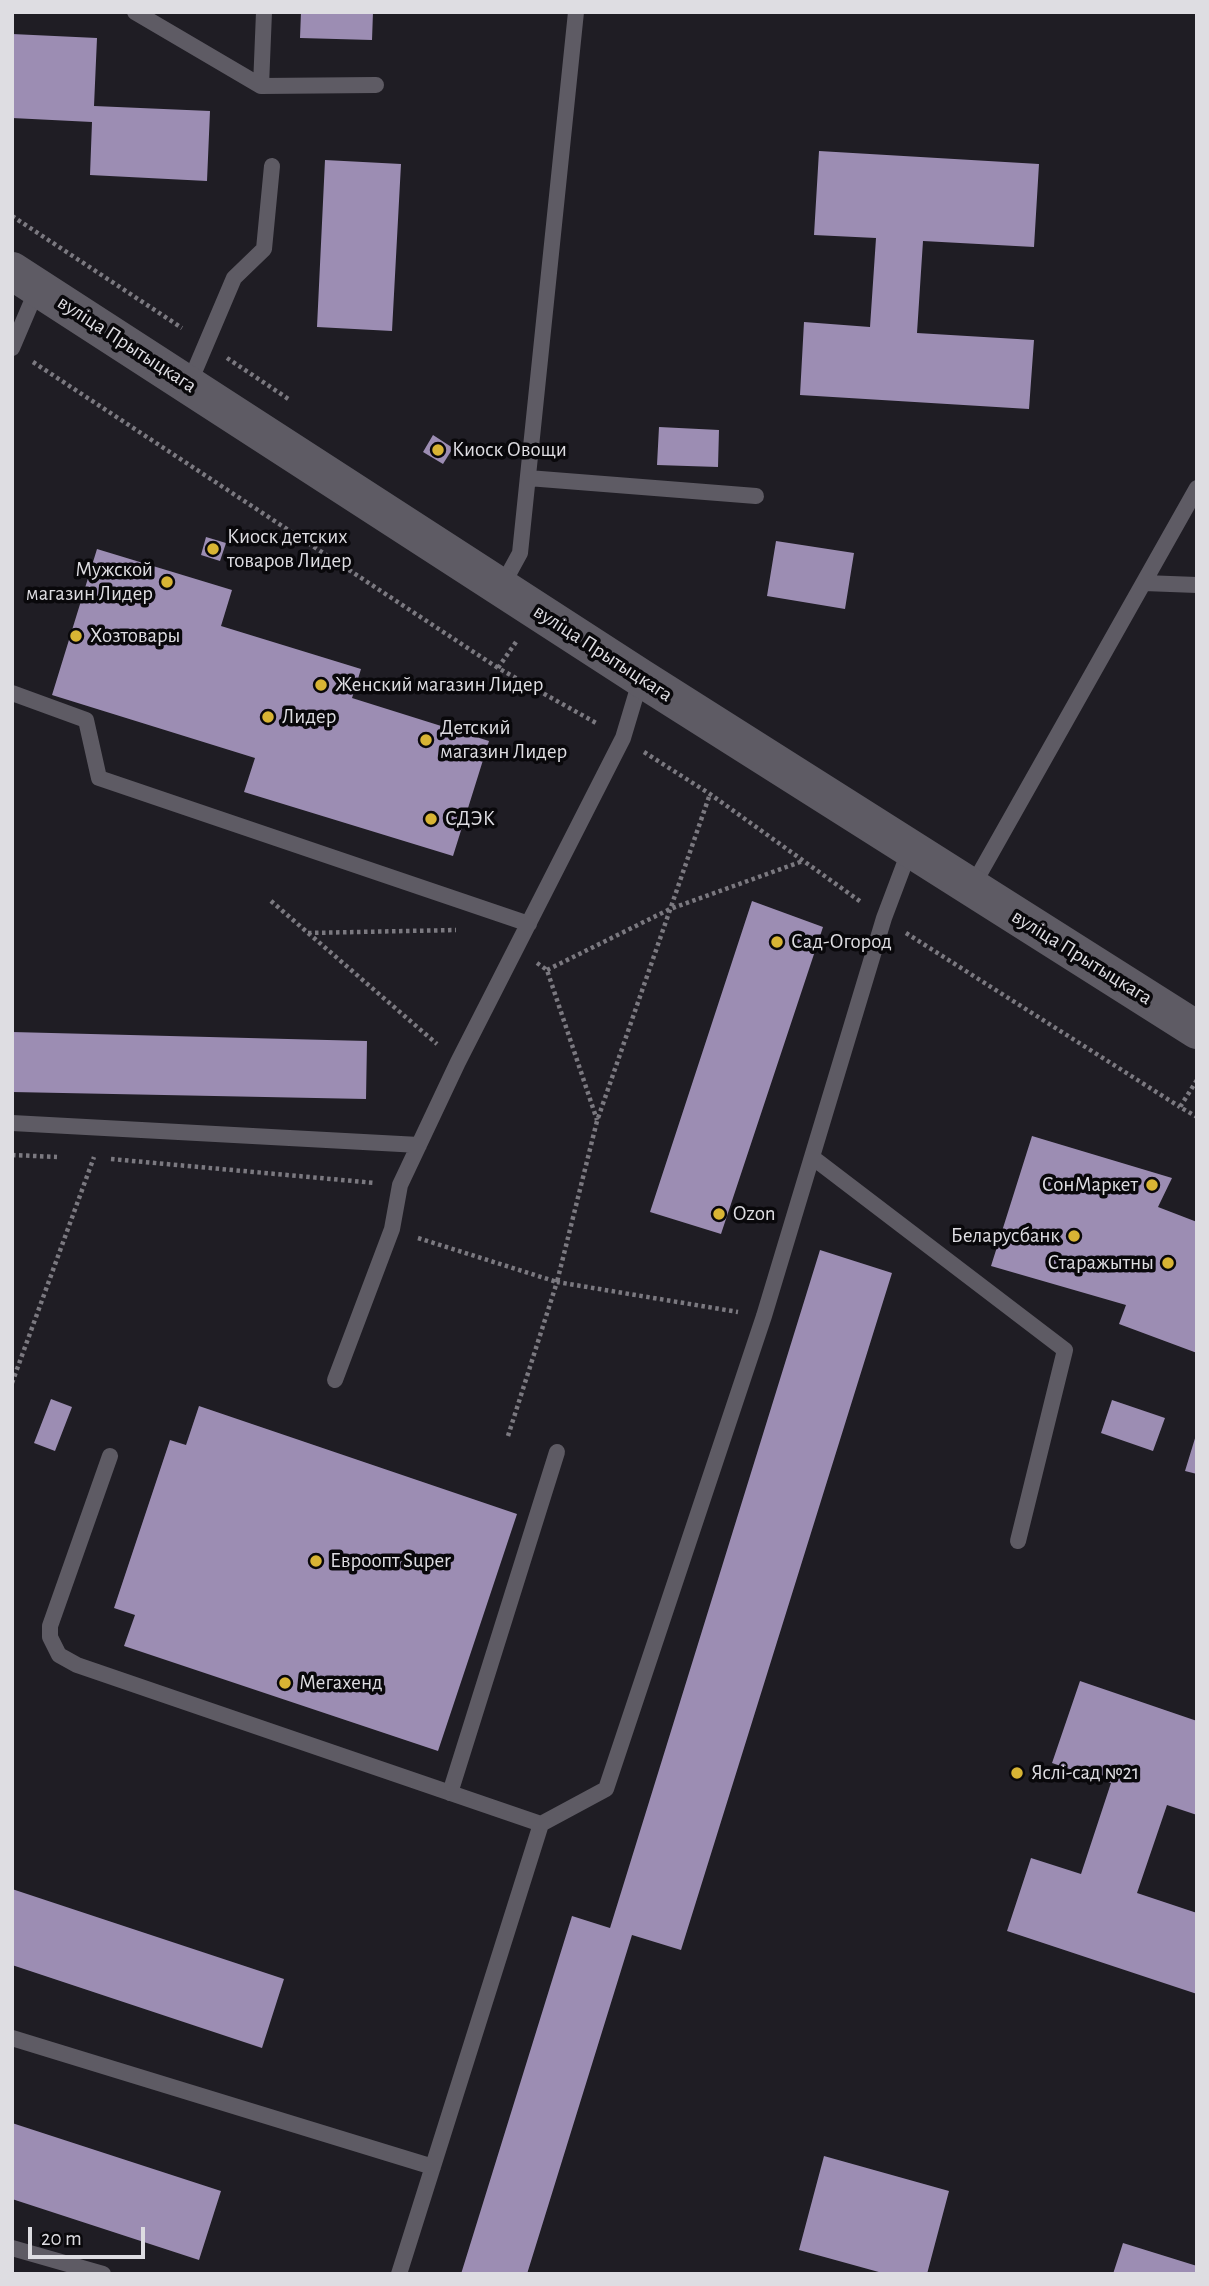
<!DOCTYPE html>
<meta charset="utf-8">
<style>
body{margin:0}
#map{position:relative;width:1209px;height:2286px;overflow:hidden;background:#1f1d24;font-family:"Alegreya Sans",sans-serif}
canvas{display:block}
.frame{position:absolute;inset:0;border:14px solid #dedde2;pointer-events:none}
.scale{position:absolute;left:28px;top:2227px;width:117px;height:32px;box-sizing:border-box;border:4px solid #dedde2;border-top:0;padding-left:9px;font-size:21px;line-height:24px;white-space:nowrap;color:#dedde2;-webkit-text-stroke:5px #09080b;paint-order:stroke}
</style>
<div id="map">
<canvas width="1209" height="2286"></canvas>
<div class="frame"></div>
<div class="scale">20 m</div>
</div>
<script>
const ctx = document.querySelector('canvas').getContext('2d');
ctx.lineJoin = 'round';
function fillPath(path, color) {
  ctx.fillStyle = color;
  ctx.fill(path, 'evenodd');
}
function poly(rows) {
  const path = new Path2D();
  for (const r of rows) {
    path.moveTo(r[0], r[1]);
    for (let i = 2; i < r.length; i += 2) path.lineTo(r[i], r[i + 1]);
  }
  return path;
}
function stroke(path, color, width, dash) {
  ctx.strokeStyle = color;
  ctx.lineWidth = width;
  ctx.lineCap = dash ? 'butt' : 'round';
  ctx.setLineDash(dash || []);
  ctx.stroke(path);
}
function drawText(font, color, halo, rows, align = 'center') {
  ctx.font = font + ' "Alegreya Sans",sans-serif';
  ctx.lineWidth = 7;
  ctx.setLineDash([]);
  ctx.textBaseline = 'middle';
  ctx.strokeStyle = halo;
  ctx.fillStyle = color;
  for (const [text, x, y, turn = 0] of rows) {
    ctx.save();
    ctx.translate(x, y);
    ctx.rotate((+turn || 0) * Math.PI / 180);
    ctx.textAlign = isNaN(turn) ? turn : align;
    if (halo) ctx.strokeText(text, 0, 0);
    ctx.fillText(text, 0, 0);
    ctx.restore();
  }
}
fillPath(poly([
 [301,12,373,12,372,40,300,38],
 [12,34,97,38,94,106,210,111,207,181,90,175,92,122,12,118],
 [819,151,1039,164,1034,247,923,241,917,333,1034,340,1029,409,800,395,804,322,870,327,876,238,814,235],
 [325,160,401,164,392,331,317,327],
 [659,427,719,430,718,467,657,465],
 [433,435,453,448,443,464,423,452],
 [206,537,226,543,220,561,201,555],
 [776,541,854,553,845,609,767,596],
 [97,549,232,590,221,626,361,669,352,698,489,741,453,856,244,792,255,758,52,695],
 [752,901,823,927,721,1234,650,1212],
 [12,1032,367,1041,366,1099,12,1092],
 [1032,1136,1172,1178,1158,1207,1197,1222,1197,1353,1119,1324,1126,1305,991,1266],
 [820,1250,892,1273,681,1950,632,1935,527,2274,461,2274,572,1916,610,1928],
 [51,1399,72,1407,55,1451,34,1443],
 [1112,1400,1165,1418,1153,1451,1101,1433],
 [199,1406,517,1514,438,1751,124,1646,135,1615,114,1608,170,1440,186,1445],
 [1196,1435,1197,1435,1197,1474,1185,1471],
 [1080,1681,1197,1721,1197,1815,1167,1805,1137,1893,1197,1913,1197,1994,1007,1931,1031,1858,1081,1874,1111,1783,1052,1763],
 [12,1889,284,1979,262,2048,12,1965],
 [12,2123,221,2191,199,2260,12,2199],
 [824,2156,949,2191,927,2274,886,2274,799,2250],
 [1123,2243,1197,2266,1197,2274,1113,2274]
]), '#9c8db3');
stroke(poly([
 [12,216,182,328],
 [227,358,290,400],
 [33,362,498,668],
 [516,642,498,668,598,724],
 [644,752,710,794,861,902],
 [271,901,437,1044],
 [308,933,456,930],
 [906,933,1180,1107],
 [537,963,547,970,597,1120],
 [547,970,670,909,803,861],
 [1197,1080,1180,1107,1197,1117],
 [12,1155,57,1157],
 [111,1159,375,1183],
 [418,1238,557,1282,597,1121,710,794],
 [12,1383,94,1157],
 [508,1436,557,1282,738,1312]
]), '#7b7980', 4.5, [3.5, 3.5]);
stroke(poly([
 [135,12,261,86],
 [264,12,261,86,376,85],
 [12,348,38,287],
 [189,384,234,278,264,249,272,166],
 [528,478,756,496],
 [1144,583,1197,585],
 [502,586,520,553,576,12],
 [12,693,86,720,99,778,529,924],
 [972,887,1197,488],
 [12,1123,419,1145],
 [812,1157,1065,1350,1018,1541],
 [335,1380,392,1229,400,1185,458,1062,623,738,641,678],
 [110,1456,50,1626,50,1637,59,1655,77,1665,541,1824],
 [450,1793,557,1452],
 [12,2038,433,2167],
 [12,2248,103,2274],
 [399,2274,541,1824,606,1789,764,1316,884,918,910,849]
]), '#5e5b64', 16);
stroke(poly([
 [12,271,641,678,1197,1030]
]), '#5e5b64', 38);
for (const [x, y, r, color] of [
 [438,450,7,"#d8b434"],
 [213,549,7,"#d8b434"],
 [167,582,7,"#d8b434"],
 [76,636,7,"#d8b434"],
 [321,685,7,"#d8b434"],
 [268,717,7,"#d8b434"],
 [426,740,7,"#d8b434"],
 [431,819,7,"#d8b434"],
 [777,942,7,"#d8b434"],
 [1152,1185,7,"#d8b434"],
 [719,1214,7,"#d8b434"],
 [1074,1236,7,"#d8b434"],
 [1168,1263,7,"#d8b434"],
 [316,1561,7,"#d8b434"],
 [285,1683,7,"#d8b434"],
 [1017,1773,7,"#d8b434"]
]) {
  const dot = new Path2D();
  dot.arc(x, y, r, 0, 2 * Math.PI);
  ctx.fillStyle = color;
  ctx.fill(dot);
  stroke(dot, '#09080b', 2.5);
}
drawText('21px', '#dedde2', '#09080b', [
 ["вуліца Прытыцкага",127,344,33],
 ["вуліца Прытыцкага",603,653,33],
 ["вуліца Прытыцкага",1082,957,32]
]);
drawText('21px', '#dedde2', '#09080b', [
 ["Киоск Овощи",452,450],
 ["Киоск детских",227,537],
 ["товаров Лидер",227,561],
 ["Мужской",153,570,"right"],
 ["магазин Лидер",153,594,"right"],
 ["Хозтовары",90,636],
 ["Женский магазин Лидер",335,685],
 ["Лидер",282,717],
 ["Детский",440,728],
 ["магазин Лидер",440,752],
 ["СДЭК",445,819],
 ["Сад-Огород",791,942],
 ["СонМаркет",1138,1185,"right"],
 ["Ozon",733,1214],
 ["Беларусбанк",1060,1236,"right"],
 ["Старажытны",1154,1263,"right"],
 ["Евроопт Super",330,1561],
 ["Мегахенд",299,1683],
 ["Яслі-сад №21",1031,1773]
], 'left');
</script>
